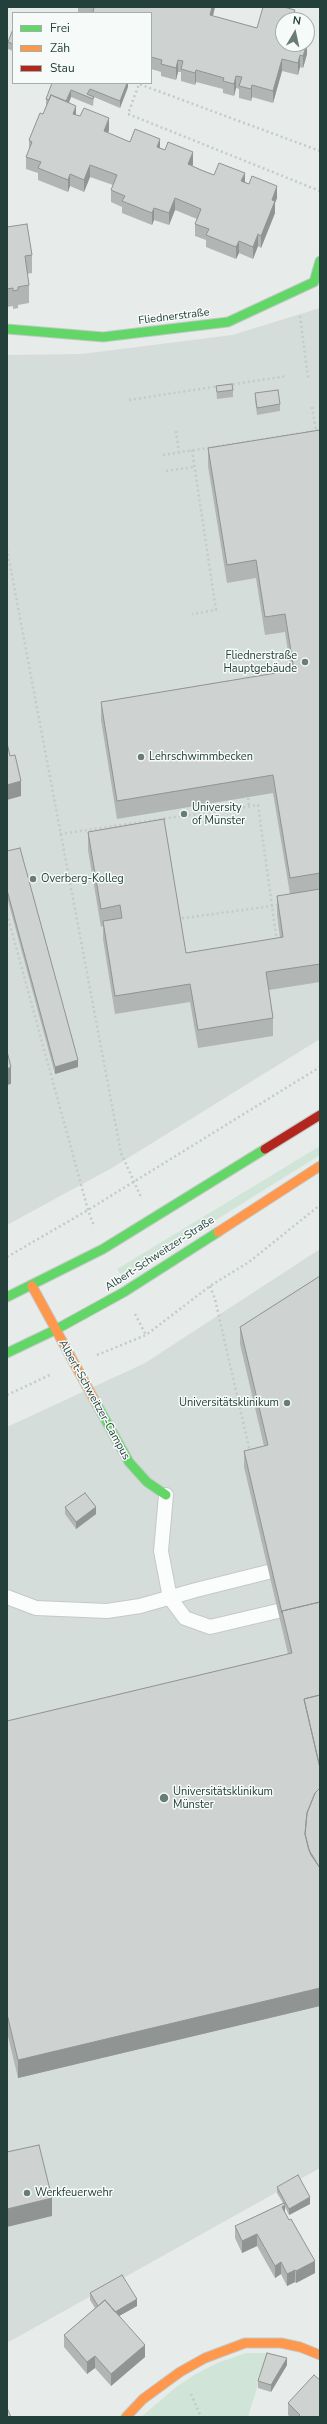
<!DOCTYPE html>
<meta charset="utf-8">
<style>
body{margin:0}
#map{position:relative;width:327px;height:2424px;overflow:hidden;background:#e7ecea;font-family:"Nunito Sans",sans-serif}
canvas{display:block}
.frame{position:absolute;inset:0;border:8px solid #24403a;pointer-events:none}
.legend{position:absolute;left:12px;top:12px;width:140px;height:72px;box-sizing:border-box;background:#f6faf8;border:1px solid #a2b0ac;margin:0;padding:5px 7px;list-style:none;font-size:12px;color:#24403a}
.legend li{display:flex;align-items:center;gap:8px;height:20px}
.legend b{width:20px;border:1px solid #a2b0ac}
.north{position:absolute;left:275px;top:12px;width:40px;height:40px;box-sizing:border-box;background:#f6faf8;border:1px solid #a2b0ac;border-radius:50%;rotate:9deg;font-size:11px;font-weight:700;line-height:16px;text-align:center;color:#24403a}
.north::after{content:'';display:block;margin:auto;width:14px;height:18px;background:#687c78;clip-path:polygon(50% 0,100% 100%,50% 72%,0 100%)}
</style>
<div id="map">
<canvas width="327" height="2424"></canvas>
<div class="frame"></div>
<ul class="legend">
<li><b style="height:5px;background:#63d668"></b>Frei</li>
<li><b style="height:5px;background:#ff974d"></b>Zäh</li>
<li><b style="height:5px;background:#b3261e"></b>Stau</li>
</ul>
<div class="north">N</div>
</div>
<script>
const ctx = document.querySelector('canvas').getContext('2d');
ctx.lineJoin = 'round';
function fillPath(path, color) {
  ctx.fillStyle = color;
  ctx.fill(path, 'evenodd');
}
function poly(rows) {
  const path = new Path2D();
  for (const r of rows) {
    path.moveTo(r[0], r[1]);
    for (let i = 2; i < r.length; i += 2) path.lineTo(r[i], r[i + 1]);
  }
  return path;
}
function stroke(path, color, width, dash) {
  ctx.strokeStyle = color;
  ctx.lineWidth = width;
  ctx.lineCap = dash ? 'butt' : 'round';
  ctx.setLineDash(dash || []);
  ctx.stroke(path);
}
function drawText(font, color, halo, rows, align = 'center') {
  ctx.font = font + ' "Nunito Sans",sans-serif';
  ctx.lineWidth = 3;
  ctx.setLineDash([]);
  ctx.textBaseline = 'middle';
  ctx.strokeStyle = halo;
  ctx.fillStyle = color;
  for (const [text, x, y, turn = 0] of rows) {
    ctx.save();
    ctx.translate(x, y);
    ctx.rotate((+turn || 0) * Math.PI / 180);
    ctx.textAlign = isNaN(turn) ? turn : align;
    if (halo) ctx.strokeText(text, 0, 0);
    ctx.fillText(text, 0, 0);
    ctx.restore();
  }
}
fillPath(poly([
 [320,308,320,1039,112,1168,7,1225,7,355,81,354,232,335],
 [320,1249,320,2168,7,2343,7,1427,145,1363]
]), '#d5ddda');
fillPath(poly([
 [320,1146,320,1155,123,1278,117,1269],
 [246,2353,268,2353,248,2417,141,2417,175,2388,194,2375,217,2363]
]), '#d0e5d7');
const lane = poly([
 [166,1495,161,1551,170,1598,185,1618,210,1627,320,1601],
 [7,1597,36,1608,107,1611,140,1606,196,1590,320,1559]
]);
const fast = poly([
 [7,329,103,337,228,322,314,282,320,261],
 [7,1297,103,1249,265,1149],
 [7,1353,55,1330,124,1292,218,1232],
 [96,1403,129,1462,147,1482,166,1495]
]);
const slow = poly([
 [218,1232,320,1166],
 [32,1286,96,1403],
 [126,2417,143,2399,180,2372,205,2358,245,2343,281,2343,300,2347,320,2355]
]);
const jam = poly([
 [265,1149,320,1115]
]);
stroke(lane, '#c4c9c7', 16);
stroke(fast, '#c2cac7', 11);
stroke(slow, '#c2cac7', 11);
stroke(jam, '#c2cac7', 11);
stroke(poly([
 [320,151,139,84,128,114,320,191],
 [300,316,308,378],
 [228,385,287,376],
 [129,400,219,386],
 [312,407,316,430],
 [176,431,179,453],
 [192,450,216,610,192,614],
 [163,455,320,430],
 [166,471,194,467],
 [7,549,121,1153,141,1197],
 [248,798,249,806],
 [60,834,258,805,277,942],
 [7,914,88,1210,94,1226],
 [177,919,279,905],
 [7,1257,88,1210,320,1067],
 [210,1286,215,1299,250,1452],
 [135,1314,146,1335],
 [97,1355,146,1335,210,1286,249,1262,320,1205],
 [7,1395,52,1374],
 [191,2394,201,2417]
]), '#c2cbc9', 2.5, [2, 3]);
stroke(lane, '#fbfcfc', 14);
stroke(fast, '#63d668', 9);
stroke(slow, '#ff974d', 9);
stroke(jam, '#b3261e', 9);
fillPath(poly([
 [78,7,215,7,213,16,257,28,295,20,283,44,307,44,307,54,303,68,300,67,298,75,282,71,273,103,252,97,251,101,239,98,239,89,236,88,234,96,223,93,223,89,196,82,195,85,181,81,181,72,178,72,176,80,161,76,161,72,151,69,151,13,78,13],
 [13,30,13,51,8,49,8,42],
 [52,83,128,83,128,87,120,108,94,97,93,106,71,97,69,102,76,115,109,130,108,133,130,142,160,148,193,164,192,166,214,175,245,182,277,198,275,203,275,213,261,248,258,246,253,259,239,253,236,259,206,247,206,240,195,236,195,224,197,219,175,210,169,225,154,220,152,225,122,213,122,207,111,202,111,190,113,185,90,177,84,192,70,186,68,192,38,180,38,173,26,169,26,157,29,151,29,140,43,114,46,106,46,99],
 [7,227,32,255,32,273,27,274,29,285,29,303,18,305,18,308,13,309,13,306,7,307],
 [216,386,233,390,233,397,217,399],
 [255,393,280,404,280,411,257,415,255,400],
 [320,430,320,982,269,990,273,1018,273,1036,198,1048,190,1002,115,1014,103,939,103,926,101,927,88,850,88,832,186,953,280,938,277,914,277,896,290,894,273,793,117,819,101,720,101,702,291,671,285,632,265,635,256,578,227,583,208,466,208,448],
 [7,851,78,1067,55,1074,7,897],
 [320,1276,320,2006,18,2078,7,2032,7,1721,288,1654,244,1467,244,1451,264,1446,240,1344,240,1327],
 [65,1507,96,1514,76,1529,65,1514],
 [277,2187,310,2204,289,2215,285,2207,285,2213,315,2273,296,2283,295,2282,287,2286,281,2274,275,2278,257,2246,242,2253,235,2238,235,2226,283,2203,277,2193],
 [90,2293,137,2306,119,2316,145,2357,111,2386,95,2368,87,2374,64,2347,64,2335,95,2308,90,2300],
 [287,2365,271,2392,258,2388,258,2381],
 [288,2403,320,2417,290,2417,288,2415]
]), '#b1b5b4');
fillPath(poly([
 [212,7,215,7,210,27,210,15],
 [295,10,295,20,292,20],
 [307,44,307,54,303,68,303,56],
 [300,55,300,67,298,75,298,63],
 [282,59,282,71,273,103,273,91],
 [178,60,178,72,176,80,176,68],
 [196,70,196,82,195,85,195,73],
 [236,76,236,88,234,96,234,84],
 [127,83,128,83,128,87,120,108,120,101],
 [252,85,252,97,251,101,251,89],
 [71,90,71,97,65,113,65,106],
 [76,106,76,118,73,114],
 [109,118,109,130,104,143,104,131],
 [160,139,160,151,157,147],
 [193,152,193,164,188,177,188,164],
 [90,165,90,177,84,192,84,180],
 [245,173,245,185,241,181],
 [70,174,70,186,68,192,68,180],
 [277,186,277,198,275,203,275,213,261,248,261,236,272,200],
 [175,198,175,210,169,225,169,213],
 [154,208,154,220,152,225,152,213],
 [258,234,258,246,253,259,253,247],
 [239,241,239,253,236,259,236,247],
 [21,781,21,796,7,800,7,785],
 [78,1060,78,1067,55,1074,55,1067],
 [11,1067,11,1084,7,1085,7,1069],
 [96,1507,96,1514,76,1529,76,1522],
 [320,1988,320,2006,18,2078,18,2060],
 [310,2197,310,2204,289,2215,289,2209],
 [52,2198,52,2216,7,2227,7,2209],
 [285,2205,285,2217,282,2207],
 [257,2234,257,2246,242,2253,242,2241],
 [315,2261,315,2273,296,2283,296,2271],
 [281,2262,281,2274,275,2278,275,2266],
 [295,2270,295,2282,287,2286,287,2274],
 [137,2299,137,2306,112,2320,112,2313],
 [145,2345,145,2357,111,2386,111,2374],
 [95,2356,95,2368,87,2374,87,2362],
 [287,2358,287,2365,271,2392,271,2385],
 [7,2372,8,2372,8,2379,7,2379]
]), '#909492');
const building = poly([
 [94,7,212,7,210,15,257,28,263,7,284,7,295,10,292,20,283,20,283,44,307,44,303,56,300,55,298,63,282,59,273,91,252,85,251,89,239,86,242,77,236,76,234,84,223,81,224,78,196,70,195,73,181,69,183,61,178,60,176,68,161,64,162,60,151,57,151,13,93,13,94,7],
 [13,29,13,44,8,42,13,29],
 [52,83,127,83,120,101,90,89,87,94,94,97,93,99,71,90,66,101,51,95,49,100,46,99,52,83],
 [51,95,76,106,73,114,80,116,84,108,109,118,104,131,130,142,135,129,160,139,157,147,165,150,168,142,193,152,188,164,201,170,214,175,219,163,245,173,241,181,249,184,252,176,277,186,272,200,275,201,261,236,258,234,253,247,239,241,236,247,206,235,209,229,195,224,201,209,175,198,169,213,154,208,152,213,122,201,125,196,111,190,117,175,90,165,84,180,70,174,68,180,38,168,41,162,26,157,32,142,29,140,40,113,43,114,51,95],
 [27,224,32,255,25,256,29,285,18,287,18,290,13,291,13,288,7,289,7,227,27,224],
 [232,384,233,390,217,392,216,386,232,384],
 [278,390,280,404,257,408,255,393,278,390],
 [320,430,320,873,290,878,273,775,117,801,101,702,294,670,285,614,265,617,256,560,227,565,208,448,320,430],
 [7,743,10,756,15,755,21,781,7,785,7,743],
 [164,819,186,953,283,937,277,896,320,889,320,964,266,972,273,1018,198,1030,190,984,115,996,103,921,122,918,120,905,101,909,88,832,164,819],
 [20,848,78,1060,55,1067,7,890,7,851,20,848],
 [7,1051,11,1067,7,1069,7,1051],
 [320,1276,320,1602,282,1611,282,1613,244,1451,268,1445,240,1327,320,1276],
 [85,1493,96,1507,76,1522,65,1507,85,1493],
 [320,1602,320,1695,304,1699,320,1768,320,1788,315,1793,307,1813,305,1834,309,1850,311,1855,320,1868,320,1988,18,2060,7,2014,7,1721,292,1653,282,1611,320,1602],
 [320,1695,320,1768,304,1699,320,1695],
 [320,1788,320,1868,309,1850,305,1834,307,1813,315,1793,320,1788],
 [39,2145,52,2198,7,2209,7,2152,39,2145],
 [298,2175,310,2197,289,2209,277,2187,298,2175],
 [284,2203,285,2205,282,2207,289,2220,291,2219,315,2261,296,2271,295,2270,287,2274,281,2262,275,2266,257,2234,242,2241,235,2226,284,2203],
 [122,2275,137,2299,115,2312,105,2300,98,2306,90,2293,122,2275],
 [105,2300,145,2345,111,2374,95,2356,87,2362,64,2335,105,2300],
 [267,2353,287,2358,271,2385,258,2381,267,2353],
 [314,2375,320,2380,320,2417,298,2417,300,2415,288,2403,314,2375],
 [7,2408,11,2417,7,2417,7,2408]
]);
fillPath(building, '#ced3d1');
stroke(building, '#909492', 1);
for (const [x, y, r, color] of [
 [305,662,4,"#687c78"],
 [141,757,4,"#687c78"],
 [184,814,4,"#687c78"],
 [33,879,4,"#687c78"],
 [287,1403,4,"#687c78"],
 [164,1798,5,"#687c78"],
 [27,2193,4,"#687c78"]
]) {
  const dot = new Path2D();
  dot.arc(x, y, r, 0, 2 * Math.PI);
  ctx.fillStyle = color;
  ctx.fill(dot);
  stroke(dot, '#f6faf8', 1.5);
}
drawText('11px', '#24403a', '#f6faf8', [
 ["Fliednerstraße",174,317,-7],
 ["Albert-Schweitzer-Straße",160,1254,-33],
 ["Albert-Schweitzer-Campus",94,1400,61]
]);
drawText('11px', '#24403a', '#f6faf8', [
 ["Fliednerstraße",297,656,"right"],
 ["Hauptgebäude",297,669,"right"],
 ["Lehrschwimmbecken",149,757],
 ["University",192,808],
 ["of Münster",192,821],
 ["Overberg-Kolleg",41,879],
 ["Universitätsklinikum",279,1403,"right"],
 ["Universitätsklinikum",173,1792],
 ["Münster",173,1805],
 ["Werkfeuerwehr",35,2193]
], 'left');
</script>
